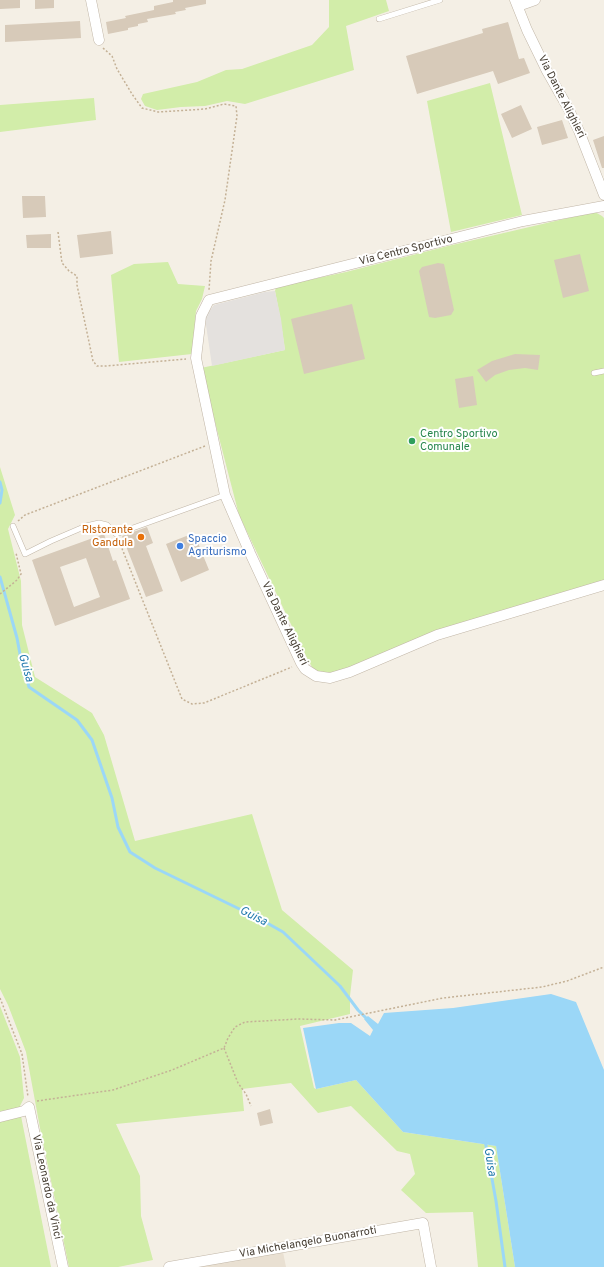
<!DOCTYPE html>
<style>
body{margin:0}
canvas{display:block;background:#f4efe5}
</style>
<canvas width="604" height="1267"></canvas>
<script>
const ctx = document.querySelector('canvas').getContext('2d');
ctx.lineJoin = 'round';
function fillPath(path, color) {
  ctx.fillStyle = color;
  ctx.fill(path, 'evenodd');
}
function poly(rows) {
  const path = new Path2D();
  for (const r of rows) {
    path.moveTo(r[0], r[1]);
    for (let i = 2; i < r.length; i += 2) path.lineTo(r[i], r[i + 1]);
  }
  return path;
}
function stroke(path, color, width, dash) {
  ctx.strokeStyle = color;
  ctx.lineWidth = width;
  ctx.lineCap = dash ? 'butt' : 'round';
  ctx.setLineDash(dash || []);
  ctx.stroke(path);
}
function drawText(font, color, halo, rows, align = 'center') {
  ctx.font = font + ' Overpass,sans-serif';
  ctx.lineWidth = 4;
  ctx.setLineDash([]);
  ctx.textBaseline = 'middle';
  ctx.strokeStyle = halo;
  ctx.fillStyle = color;
  for (const [text, x, y, turn = 0] of rows) {
    ctx.save();
    ctx.translate(x, y);
    ctx.rotate((+turn || 0) * Math.PI / 180);
    ctx.textAlign = isNaN(turn) ? turn : align;
    if (halo) ctx.strokeText(text, 0, 0);
    ctx.fillText(text, 0, 0);
    ctx.restore();
  }
}
fillPath(poly([
 [282,1247,286,1267,195,1267]
]), '#e9e0d2');
fillPath(poly([
 [329,0,386,0,389,11,346,26,354,70,245,104,227,101,205,106,181,107,157,110,145,106,141,99,143,94,197,82,226,70,242,69,312,45,329,27],
 [490,83,522,215,451,232,427,101],
 [94,98,96,120,0,132,0,105],
 [595,212,602,216,604,218,604,581,331,673,316,671,312,667,307,658,239,515,201,368,285,350,280,317,275,291,276,287,346,272,448,246,581,215],
 [168,262,178,284,205,286,202,299,196,311,192,354,119,362,111,275,134,264],
 [0,467,15,515,8,529,21,581,22,625,35,677,92,713,104,735,135,841,252,814,282,910,353,970,350,996,350,1014,300,1026,314,1088,316,1089,356,1080,403,1132,496,1146,515,1267,478,1267,473,1212,426,1213,401,1190,415,1174,410,1154,397,1151,351,1106,318,1113,291,1083,242,1089,244,1111,116,1124,140,1176,141,1216,153,1260,118,1267,69,1267,40,1128,26,1052,8,1005,0,989],
 [0,1006,20,1057,24,1098,20,1106,21,1116,51,1267,0,1267]
]), '#d2eda9');
fillPath(poly([
 [275,291,281,319,285,350,212,366,205,318,210,310,214,305,265,292]
]), '#e4e1de');
fillPath(poly([
 [551,994,576,1002,604,1070,604,1267,515,1267,496,1146,403,1132,356,1080,316,1089,303,1028,339,1023,351,1023,370,1036,373,1030,364,1019,368,1016,378,1024,384,1013,453,1008]
]), '#9bd7f7');
stroke(poly([
 [0,482,2,490,0,503],
 [0,577,17,638,20,654,29,687,77,720,92,740,112,798,118,827,130,852,155,868,260,919,283,932,340,986,358,1010,368,1020],
 [485,1140,496,1201,505,1267]
]), '#9bd7f7', 3);
fillPath(poly([
 [0,0,20,0,20,8,0,9],
 [35,0,54,0,54,8,35,9],
 [173,0,206,0,206,4,185,8,186,10,175,12,176,14,147,19,148,22,138,24,138,26,128,28,128,30,108,34,106,22,126,18,125,16,154,10,154,6,173,2],
 [80,21,81,38,5,42,5,25],
 [508,22,519,59,524,58,530,73,498,84,493,71,417,94,406,56,483,33,482,29],
 [521,105,532,129,512,138,501,114],
 [562,120,568,138,542,145,537,127],
 [604,136,604,168,602,168,593,140],
 [22,196,45,196,46,217,23,218],
 [111,231,113,254,80,258,77,235],
 [51,234,51,248,27,248,26,235],
 [580,254,589,291,563,298,554,260],
 [438,263,444,264,454,310,451,315,435,318,429,317,419,271,422,267],
 [352,304,365,359,304,374,291,319],
 [515,354,540,355,538,370,525,368,509,370,495,375,486,382,477,370,492,361],
 [473,376,477,405,459,408,455,379],
 [147,527,153,543,146,546,163,591,146,597,122,536],
 [194,533,209,570,181,582,166,544],
 [104,534,113,561,116,560,130,599,55,626,32,560],
 [86,558,100,597,74,607,60,567],
 [270,1109,273,1123,260,1126,257,1113]
]), '#d7cab9');
const service = poly([
 [379,19,440,0],
 [594,373,604,371],
 [13,526,25,554,51,541,86,526,99,523,107,525,116,534,225,495]
]);
const minor = poly([
 [91,0,99,40],
 [515,0,527,30,547,71,568,108,579,131,604,195],
 [518,6,535,0],
 [604,206,523,221,209,300,201,316,196,358,225,495,250,553,301,663,305,669,316,676,330,678,350,672,437,635,604,585],
 [0,1117,24,1111,29,1107,63,1267],
 [169,1267,423,1223,431,1267]
]);
stroke(service, '#c1b6a7', 6);
stroke(minor, '#c1b6a7', 11);
stroke(poly([
 [103,48,112,56,117,69,132,94,142,108,158,112,205,109,224,104,236,106,237,116,225,200,211,261,209,290],
 [58,232,62,263,69,271,77,276,77,285,93,361,97,366,106,366,186,359],
 [18,521,25,515,205,446],
 [119,541,182,699,192,704,204,703,292,667],
 [0,594,17,580,21,574,16,553],
 [0,998,22,1054,28,1097],
 [224,1048,238,1083,246,1094,251,1106],
 [37,1101,113,1090,172,1070,224,1048,228,1038,235,1027,245,1022,298,1019,335,1020,443,998,542,987,567,981,604,967]
]), '#c4b196', 1.5, [2, 2]);
stroke(service, '#fff', 5);
stroke(minor, '#fff', 10);
for (const [x, y, r, color] of [
 [412,441,4,"#2e9e5b"],
 [141,537,4,"#e8710a"],
 [180,546,4,"#3f7fe0"]
]) {
  const dot = new Path2D();
  dot.arc(x, y, r, 0, 2 * Math.PI);
  ctx.fillStyle = color;
  ctx.fill(dot);
  stroke(dot, '#fff', 1.5);
}
drawText('11px', '#473f34', '#fff', [
 ["Via Dante Alighieri",561,97,63],
 ["Via Centro Sportivo",406,251,-14],
 ["Via Dante Alighieri",284,624,64],
 ["Via Leonardo da Vinci",46,1187,78],
 ["Via Michelangelo Buonarroti",308,1243,-10]
]);
drawText('11px', '#27864d', '#fff', [
 ["Centro Sportivo",420,435],
 ["Comunale",420,448]
], 'left');
drawText('11px', '#c56008', '#fff', [
 ["RIstorante",133,531],
 ["Gandula",133,544]
], 'right');
drawText('11px', '#366cbe', '#fff', [
 ["Spaccio",188,540],
 ["Agriturismo",188,553]
], 'left');
drawText('italic 12px', '#2179ad', '#fff', [
 ["Guisa",25,668,74],
 ["Guisa",253,917,27],
 ["Guisa",489,1162,81]
]);
</script>
